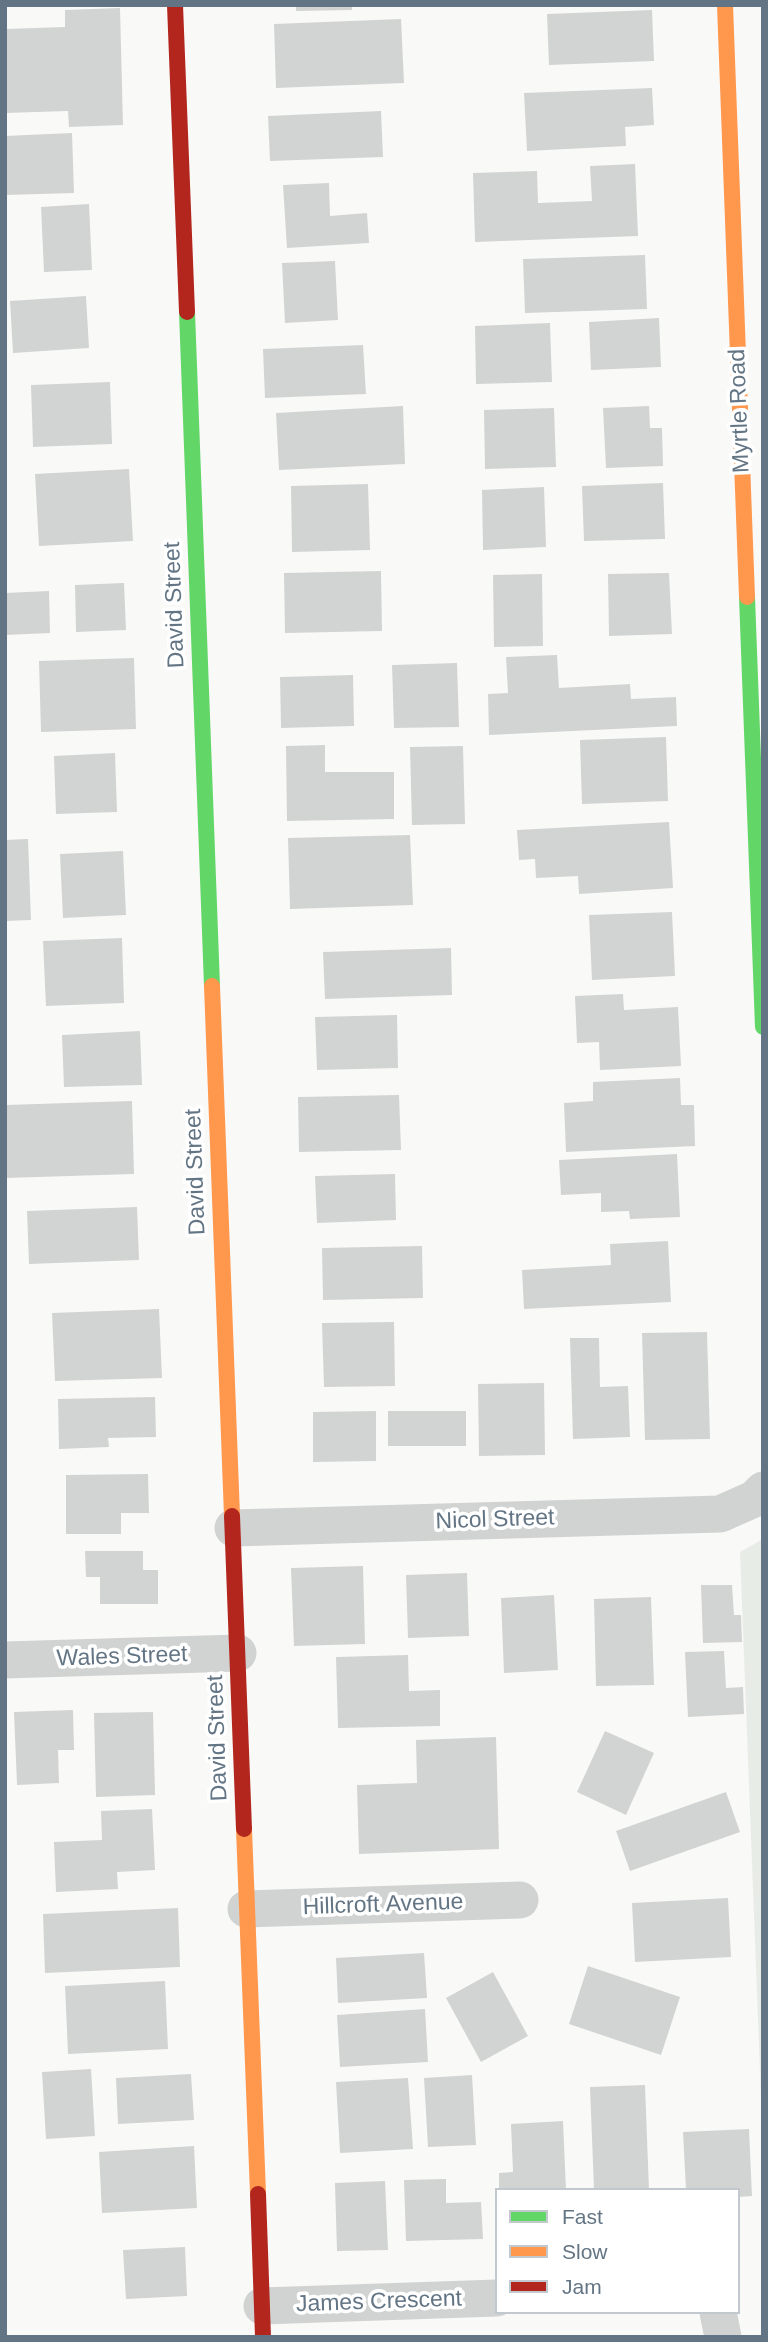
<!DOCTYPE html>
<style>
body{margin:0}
#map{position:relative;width:768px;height:2342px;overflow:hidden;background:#f9f9f8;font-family:Arial,sans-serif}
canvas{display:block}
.frame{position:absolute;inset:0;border:7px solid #637584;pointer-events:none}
.legend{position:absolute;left:495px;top:2188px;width:245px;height:126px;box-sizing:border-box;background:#fff;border:2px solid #c1c8ce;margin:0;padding:9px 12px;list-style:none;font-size:21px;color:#637584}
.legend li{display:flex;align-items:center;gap:14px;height:35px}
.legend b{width:35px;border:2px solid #c1c8ce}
</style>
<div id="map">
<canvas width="768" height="2342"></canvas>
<div class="frame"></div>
<ul class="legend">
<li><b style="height:9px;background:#63d668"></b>Fast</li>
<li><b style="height:9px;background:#ff974d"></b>Slow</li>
<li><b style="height:9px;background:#b3261e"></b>Jam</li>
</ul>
</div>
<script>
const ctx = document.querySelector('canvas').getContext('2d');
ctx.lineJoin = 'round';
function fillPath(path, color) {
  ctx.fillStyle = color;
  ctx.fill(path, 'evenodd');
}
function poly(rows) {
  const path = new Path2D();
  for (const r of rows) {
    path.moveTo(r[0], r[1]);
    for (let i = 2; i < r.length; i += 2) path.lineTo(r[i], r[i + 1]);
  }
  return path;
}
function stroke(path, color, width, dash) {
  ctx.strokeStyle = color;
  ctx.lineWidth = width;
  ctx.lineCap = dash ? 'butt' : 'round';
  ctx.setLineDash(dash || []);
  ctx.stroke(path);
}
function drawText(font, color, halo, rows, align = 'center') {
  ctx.font = font + ' Arial,sans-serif';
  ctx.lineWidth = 7;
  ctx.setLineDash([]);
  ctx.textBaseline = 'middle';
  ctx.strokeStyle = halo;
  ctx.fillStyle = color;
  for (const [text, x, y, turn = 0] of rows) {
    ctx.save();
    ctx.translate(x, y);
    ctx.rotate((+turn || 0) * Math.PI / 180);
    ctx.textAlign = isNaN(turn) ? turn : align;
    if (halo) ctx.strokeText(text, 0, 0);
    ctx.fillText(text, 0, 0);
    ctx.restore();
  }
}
fillPath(poly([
 [763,1539,763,2149,740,1552]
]), '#e8ece6');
fillPath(poly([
 [296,5,352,5,352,10,296,11],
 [120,8,123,125,69,127,68,111,5,113,5,29,65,27,65,10],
 [652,10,654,61,549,65,547,14],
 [401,19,404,83,276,88,274,24],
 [652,88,654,125,625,127,626,146,527,151,524,93],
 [381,111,383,157,270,161,268,116],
 [72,133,74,193,5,195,5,136],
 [635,164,638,236,475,242,473,173,537,171,538,203,592,201,590,166],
 [329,183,330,216,367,213,369,243,287,248,283,185],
 [89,204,92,270,44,272,41,207],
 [645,255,647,309,525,313,523,259],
 [335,261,338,320,285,323,282,263],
 [86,296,89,348,13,353,10,301],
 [659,318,661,367,591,370,589,322],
 [550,323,552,382,476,384,475,326],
 [363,345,366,394,265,398,263,349],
 [110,382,112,444,33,447,31,385],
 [403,406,405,464,279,470,276,413],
 [649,406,650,428,662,428,663,466,606,468,603,408],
 [554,408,556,467,485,469,484,410],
 [129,469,133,541,39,546,35,474],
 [663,483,665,539,584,541,582,486],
 [368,484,370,550,292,552,291,486],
 [544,487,546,547,483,550,482,490],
 [381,571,382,631,285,633,284,573],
 [669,573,672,634,609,636,608,574],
 [542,574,543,646,494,647,493,575],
 [124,583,126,630,76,632,75,585],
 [49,591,50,633,5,635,5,593],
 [557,655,559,688,630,684,631,699,676,697,677,726,489,735,488,694,508,693,506,657],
 [134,658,136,729,41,732,39,661],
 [457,663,459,727,394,728,392,665],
 [353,675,354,726,281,728,280,677],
 [666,737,668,801,582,804,580,740],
 [325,745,325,772,394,772,394,819,287,821,286,746],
 [463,746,465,824,412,825,410,747],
 [115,753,117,812,56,814,54,756],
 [669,822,673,888,579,894,578,876,536,878,535,859,519,860,517,830],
 [410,835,413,905,290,909,288,838],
 [28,839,31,920,5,921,5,840],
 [123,851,126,915,63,918,60,854],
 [672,912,675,976,592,980,589,915],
 [122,938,124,1003,46,1006,43,941],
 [451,948,452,995,325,999,323,952],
 [623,994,624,1010,678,1007,681,1066,600,1070,599,1042,577,1043,575,996],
 [397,1015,398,1068,317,1070,315,1017],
 [140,1031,142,1085,64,1087,62,1035],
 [680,1078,681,1105,694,1105,695,1146,566,1152,564,1103,593,1101,593,1082],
 [399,1095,401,1150,299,1152,298,1097],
 [132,1101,134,1174,5,1178,5,1105],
 [677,1154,680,1217,630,1219,629,1211,601,1212,601,1193,561,1195,559,1160],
 [395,1174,396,1220,317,1223,315,1176],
 [137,1207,139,1260,29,1264,27,1211],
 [668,1241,671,1302,524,1309,522,1270,611,1265,610,1244],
 [422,1246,423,1298,323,1300,322,1248],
 [159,1309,162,1378,55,1381,52,1313],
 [394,1322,395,1386,324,1387,322,1323],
 [707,1332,710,1439,645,1440,642,1333],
 [570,1338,599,1338,600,1387,628,1386,630,1437,573,1439],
 [544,1383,545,1455,479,1456,478,1384],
 [155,1397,156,1437,108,1438,109,1447,59,1449,58,1399],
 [376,1411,376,1461,313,1462,313,1412],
 [388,1411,466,1411,466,1446,388,1446],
 [148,1474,149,1513,121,1513,121,1534,66,1534,66,1475],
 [85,1551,143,1551,143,1570,158,1570,158,1604,100,1604,100,1577,86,1577],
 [363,1566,365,1644,294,1646,291,1568],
 [467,1573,469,1636,408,1638,406,1575],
 [701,1585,732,1585,734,1615,741,1615,742,1642,703,1643],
 [554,1595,558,1670,504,1673,501,1598],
 [651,1597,654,1685,596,1686,594,1599],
 [724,1651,726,1688,743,1687,744,1714,688,1717,685,1652],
 [408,1655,409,1691,440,1690,440,1726,338,1728,336,1657],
 [73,1710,74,1750,58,1750,59,1783,17,1785,14,1712],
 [153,1712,155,1795,96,1797,94,1713],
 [605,1731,654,1753,626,1815,577,1792],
 [496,1737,499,1849,359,1854,357,1785,417,1783,416,1740],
 [726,1792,740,1832,630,1871,616,1831],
 [152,1809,155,1870,117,1872,118,1889,56,1892,54,1842,102,1840,101,1811],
 [728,1898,731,1957,635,1962,632,1903],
 [178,1908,180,1967,45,1973,43,1914],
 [424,1953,427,1998,338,2003,336,1958],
 [588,1966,680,1997,661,2055,569,2024],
 [493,1972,528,2036,481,2062,446,1998],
 [165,1981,168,2049,68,2054,65,1986],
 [425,2009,428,2062,340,2067,337,2015],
 [91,2069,95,2136,46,2139,42,2072],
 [191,2074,194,2120,118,2124,116,2078],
 [472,2075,476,2145,428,2147,424,2078],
 [408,2078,413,2149,340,2153,336,2082],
 [645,2085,649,2190,594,2190,590,2087],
 [563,2121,566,2190,499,2190,499,2173,513,2172,511,2124],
 [749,2129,752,2196,738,2197,738,2190,686,2190,683,2132],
 [194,2146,197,2208,102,2213,99,2152],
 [446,2179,446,2203,481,2202,483,2239,406,2241,404,2180],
 [385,2181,388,2250,337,2251,335,2183],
 [185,2247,187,2296,126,2299,123,2250]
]), '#d2d4d4');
stroke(poly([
 [233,1528,720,1514,754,1499,763,1490],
 [5,1660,238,1653],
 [246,1909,520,1900],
 [262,2306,497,2298],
 [718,2312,723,2337]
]), '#d1d3d3', 37);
stroke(poly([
 [187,312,212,986],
 [747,597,763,1027]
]), '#63d668', 16);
stroke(poly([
 [725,5,747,597],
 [212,986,232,1516],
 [244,1829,258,2194]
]), '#ff974d', 16);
stroke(poly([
 [175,5,187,312],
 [232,1516,244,1829],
 [258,2194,263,2337]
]), '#b3261e', 16);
drawText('23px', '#637584', '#fff', [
 ["Myrtle Road",740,411,-92],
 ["David Street",175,605,-92],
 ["David Street",196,1172,-92],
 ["Nicol Street",495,1520,-2],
 ["Wales Street",122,1657,-2],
 ["David Street",218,1738,-92],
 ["Hillcroft Avenue",383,1905,-2],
 ["James Crescent",379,2302,-2]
]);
</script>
